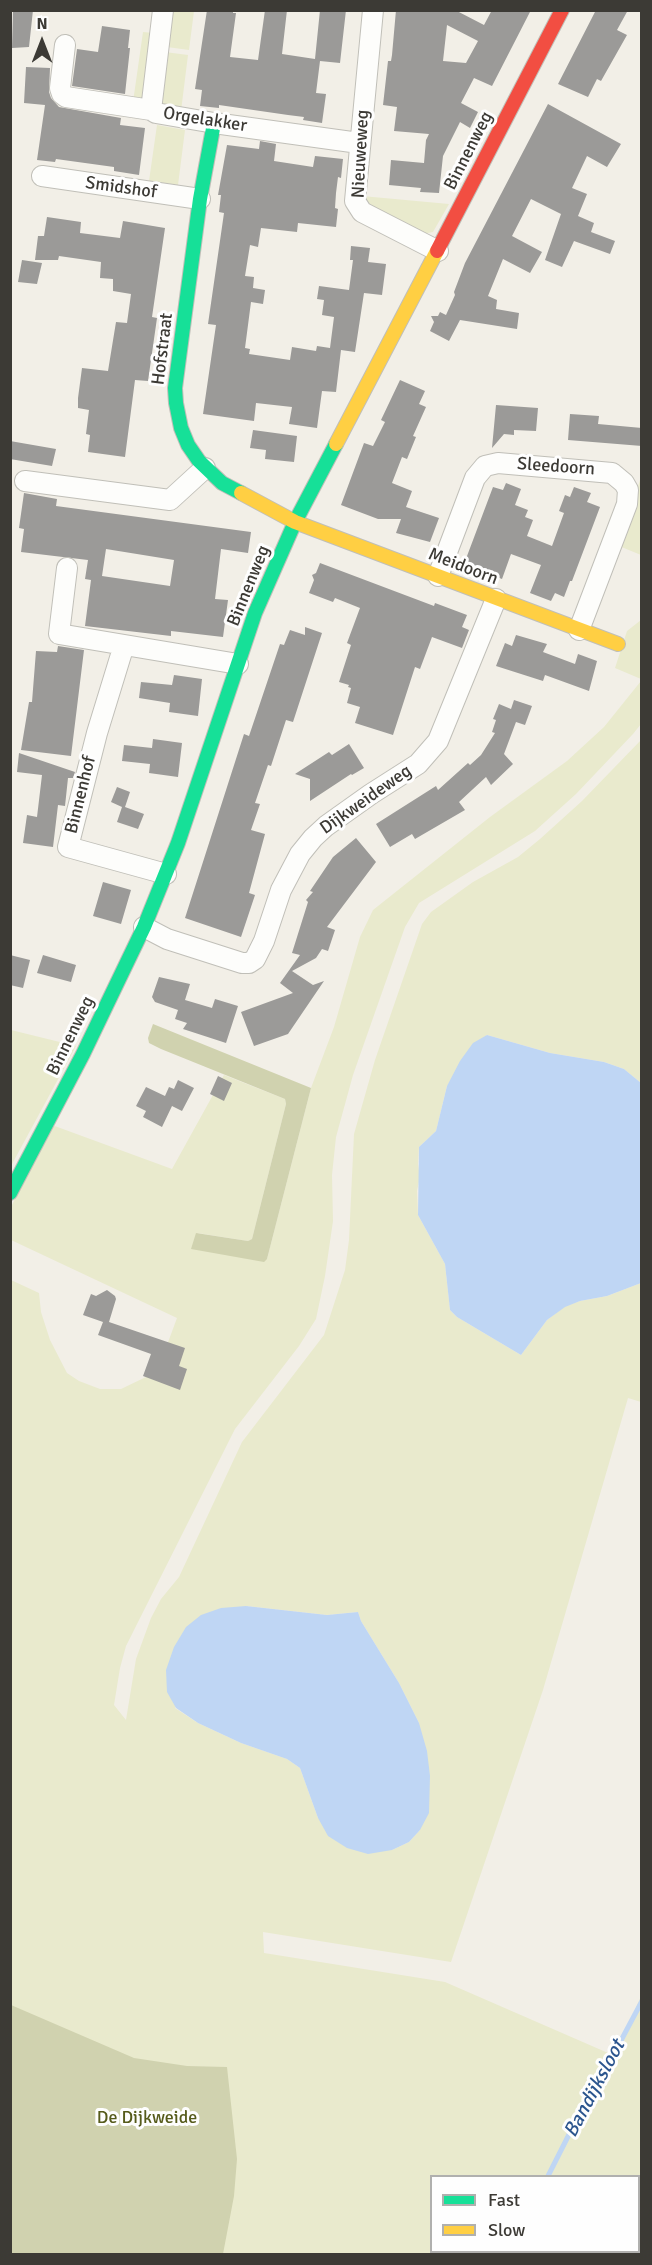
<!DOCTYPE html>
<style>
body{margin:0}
#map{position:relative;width:652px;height:2265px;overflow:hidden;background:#f2efe7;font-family:Signika,sans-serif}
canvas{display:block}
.frame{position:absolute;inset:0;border:12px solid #3c3a35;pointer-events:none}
.legend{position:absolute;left:430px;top:2175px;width:210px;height:78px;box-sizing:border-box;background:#fefefe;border:2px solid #b0b0ae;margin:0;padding:8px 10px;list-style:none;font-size:18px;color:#3c3a35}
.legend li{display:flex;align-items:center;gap:12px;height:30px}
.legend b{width:30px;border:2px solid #b0b0ae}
.north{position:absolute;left:12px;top:12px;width:60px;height:60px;-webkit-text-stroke:4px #fefefe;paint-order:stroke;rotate:0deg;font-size:16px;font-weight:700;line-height:24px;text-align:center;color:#3c3a35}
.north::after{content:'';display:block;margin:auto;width:21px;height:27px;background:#3c3a35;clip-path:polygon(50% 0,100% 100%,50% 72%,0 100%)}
</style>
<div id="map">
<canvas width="652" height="2265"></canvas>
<div class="frame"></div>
<ul class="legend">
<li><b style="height:8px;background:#16e098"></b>Fast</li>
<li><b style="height:8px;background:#ffcf43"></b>Slow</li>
</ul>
<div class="north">N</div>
</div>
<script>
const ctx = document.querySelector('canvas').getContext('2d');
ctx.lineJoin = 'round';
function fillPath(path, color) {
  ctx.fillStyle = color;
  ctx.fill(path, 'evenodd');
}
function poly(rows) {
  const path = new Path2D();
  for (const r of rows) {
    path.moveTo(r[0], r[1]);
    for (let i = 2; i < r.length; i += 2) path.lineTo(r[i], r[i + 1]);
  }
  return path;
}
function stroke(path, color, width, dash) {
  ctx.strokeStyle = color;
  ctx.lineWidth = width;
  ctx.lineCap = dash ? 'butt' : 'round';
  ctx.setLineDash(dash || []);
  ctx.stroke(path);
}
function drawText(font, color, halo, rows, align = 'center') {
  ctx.font = font + ' Signika,sans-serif';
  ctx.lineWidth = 6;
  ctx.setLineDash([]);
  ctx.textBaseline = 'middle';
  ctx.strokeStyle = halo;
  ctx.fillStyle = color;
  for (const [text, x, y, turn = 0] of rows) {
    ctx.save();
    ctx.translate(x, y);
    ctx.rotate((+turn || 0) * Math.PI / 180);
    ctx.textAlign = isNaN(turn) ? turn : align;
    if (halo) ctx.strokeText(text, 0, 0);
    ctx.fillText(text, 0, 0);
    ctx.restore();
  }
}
fillPath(poly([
 [172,11,194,11,189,50,167,47],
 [143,32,153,33,144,96,133,102],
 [165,52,188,55,181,111,162,106,159,100],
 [157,125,185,130,178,185,149,181],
 [362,196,449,204,433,232,423,234,367,204],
 [640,480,641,480,641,555,619,546],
 [641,620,641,679,615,668,627,631],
 [641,681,641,724,633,734,576,794,535,831,419,903,405,927,353,1075,336,1137,332,1175,333,1221,325,1276,316,1319,299,1346,235,1429,126,1646,120,1668,114,1705,126,1720,136,1659,151,1618,161,1599,179,1577,242,1442,324,1335,345,1270,349,1240,354,1134,375,1060,422,924,431,912,473,882,518,857,540,839,582,801,641,740,641,1083,624,1069,604,1062,550,1053,487,1035,447,1086,436,1131,419,1147,418,1164,420,1176,417,1191,418,1215,445,1264,450,1310,457,1317,521,1355,547,1320,565,1306,580,1301,607,1296,641,1283,641,1402,628,1398,543,1690,451,1962,263,1932,264,1953,445,1982,615,2056,641,1996,641,2254,11,2254,11,1280,39,1293,41,1312,50,1340,67,1373,79,1381,100,1389,121,1389,146,1377,167,1345,177,1318,11,1240,10,1209,52,1125,172,1169,224,1075,285,1099,286,1104,252,1239,248,1241,197,1233,267,1259,311,1088,334,1027,360,937,373,910,490,817,567,761,604,727],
 [246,1606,327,1615,358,1612,361,1621,399,1683,419,1723,420,1830,409,1842,392,1850,318,1818,300,1768,287,1759,241,1743,198,1723,175,1708],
 [432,2176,638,2176,638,2252,432,2252],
 [11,1030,76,1046,11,1166]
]), '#e9eacd');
fillPath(poly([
 [153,1024,311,1088,267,1259,264,1262,191,1249,196,1233,248,1241,252,1239,286,1104,285,1099,161,1049,149,1043,148,1038],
 [11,2005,134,2058,187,2066,227,2067,237,2159,234,2196,223,2254,11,2254]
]), '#d0d2af');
fillPath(poly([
 [487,1035,550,1053,604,1062,624,1069,641,1083,641,1283,607,1296,580,1301,565,1307,547,1320,521,1355,457,1317,450,1310,445,1264,418,1215,419,1147,436,1131,447,1086,460,1061,473,1043],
 [246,1606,327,1615,358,1612,361,1621,399,1683,419,1723,427,1751,430,1776,429,1813,420,1830,409,1842,392,1850,368,1854,347,1848,328,1836,318,1818,300,1768,287,1759,241,1743,198,1723,176,1708,167,1692,166,1670,174,1647,186,1627,201,1615,221,1608]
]), '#bfd6f4');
stroke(poly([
 [548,2176,591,2091,617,2048,642,2001],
 [516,2254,517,2252]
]), '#bfd6f4', 5);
fillPath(poly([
 [13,10,33,10,29,47,12,48],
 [207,10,233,10,233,13,236,13,230,57,258,60,265,10,287,10,282,54,315,59,320,10,346,10,340,63,320,61,316,93,326,94,322,123,303,120,304,117,288,115,219,105,219,108,200,106,202,90,195,89],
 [396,10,455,10,484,25,492,10,531,10,492,86,474,78,461,103,478,112,470,128,460,122,443,156,439,193,420,192,421,188,389,185,391,160,424,163,426,140,429,134,394,131,397,107,383,105,388,61,391,61,392,55],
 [447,25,478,41,466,63,443,61],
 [596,10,628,10,617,30,627,35,601,81,597,79,588,97,558,84],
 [102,26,130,30,128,48,130,48,125,94,72,86,77,49,98,52],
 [26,67,50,68,49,92,51,98,59,107,121,118,120,125,145,128,139,175,114,171,114,167,56,159,55,162,37,160,45,105,24,103],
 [548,104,621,144,607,167,587,156,572,188,587,194,578,216,594,223,591,232,615,241,610,254,574,241,562,267,545,260,561,214,531,199,512,236,542,252,530,273,503,259,488,296,497,300,496,309,519,313,517,329,460,320,449,341,430,331,434,322,431,316,438,316,440,312,446,315,455,295,454,292,465,263],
 [260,141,276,144,274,161,313,167,315,156,343,159,341,178,338,177,336,193,335,208,338,209,336,227,298,223,297,232,261,228,258,247,250,245,245,276,254,277,253,288,265,290,263,304,251,302,245,348,250,349,249,354,290,360,292,347,316,351,317,346,330,348,334,317,322,315,324,300,317,299,319,286,349,290,353,260,350,260,351,246,370,248,368,262,386,264,382,295,364,293,355,352,341,350,336,392,322,391,317,428,289,424,292,407,256,403,254,421,203,414,216,325,208,324,224,213,219,212,221,195,218,195,227,145,259,149],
 [47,217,81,222,80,233,120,238,123,221,165,228,152,317,157,318,148,381,135,380,125,457,88,452,90,435,86,434,89,410,78,408,78,398,82,368,108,371,116,322,127,323,131,294,113,291,113,279,100,278,101,262,59,256,58,260,35,260,38,236,44,236],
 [22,260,42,263,37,284,18,282],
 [400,380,425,391,419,404,426,407,413,436,416,437,407,459,402,457,392,483,412,491,406,507,439,518,430,542,396,533,401,519,378,519,341,505,364,443,373,446,385,422,381,420],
 [496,405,538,408,536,431,514,430,514,435,504,434,492,448],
 [570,414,599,416,598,424,642,428,642,446,568,440],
 [253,430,297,436,294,462,265,459,266,450,250,448],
 [10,441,56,449,52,466,10,459],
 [506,483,521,489,515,505,528,510,525,517,533,520,527,536,552,546,564,513,559,511,565,495,570,497,574,487,591,493,587,502,600,507,572,581,570,581,564,597,555,593,551,601,530,593,541,565,511,554,502,579,464,564,493,487,503,490],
 [24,493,57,499,56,506,251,532,248,553,221,549,215,599,228,600,223,637,171,631,171,636,85,626,91,580,85,579,88,560,21,552,24,529,19,528],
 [106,549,174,560,170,586,102,576],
 [320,563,434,606,435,603,467,615,462,627,469,630,462,648,432,637,420,669,415,667,393,735,355,723,360,707,347,703,351,688,348,687,349,685,339,682,351,645,347,643,360,608,335,598,333,602,309,593,314,580,312,575,316,573],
 [305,627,322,633,293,722,286,720,271,766,268,765,255,803,260,804,251,830,265,834,249,893,255,895,241,937,185,918,244,734,249,736,280,644,284,645,290,630,305,635],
 [516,635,547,644,543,652,575,664,578,654,597,661,589,691,545,675,543,681,496,666,505,643,512,646],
 [58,646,84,650,71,756,21,750,29,702,32,702,36,651,57,652],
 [174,675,202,679,198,716,169,712,170,703,139,698,141,682,172,685],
 [514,700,532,706,525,725,516,722,504,754,513,764,491,785,486,777,459,802,465,810,415,839,412,834,390,847,376,824,436,786,438,790,468,763,470,765,481,755,495,733,492,732,496,720,493,719,499,704,511,709],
 [153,739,182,743,178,777,149,773,150,764,122,761,124,745,152,748],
 [349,744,364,768,352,775,351,774,310,801,310,779,295,774,329,752,332,755],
 [19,753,75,772,73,778,68,778,65,806,58,805,53,847,23,843,27,815,37,817,42,775,17,772],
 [117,787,130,792,125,807,144,814,138,829,117,822,122,807,111,802],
 [356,838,376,862,327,927,335,930,328,951,322,949,316,958,292,971,313,985,324,981,288,1034,254,1046,241,1012,293,993,280,983,300,955,292,953,308,902,306,900,313,892,310,891,333,857],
 [103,882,131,890,121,924,93,916],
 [10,955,30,960,23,988,10,985],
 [43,955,76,965,71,982,37,973],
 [159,977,190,984,185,1000,212,1008,215,999,238,1006,226,1043,183,1029,187,1023,175,1019,178,1010,155,1002,152,997],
 [218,1076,232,1083,224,1101,210,1094],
 [178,1080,194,1088,182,1111,172,1106,162,1127,143,1117,146,1111,136,1106,146,1087,165,1096,169,1087,174,1089],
 [107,1290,115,1296,116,1299,109,1322,185,1348,179,1366,187,1369,180,1390,143,1376,151,1354,98,1335,103,1322,83,1315,91,1294,96,1296]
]), '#9b9a98');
const street = poly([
 [373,10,355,201,362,212,438,251],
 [65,45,60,88,62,94,66,97,151,110,156,113,214,123,359,143],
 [151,110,163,10],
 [42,176,200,199],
 [25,481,170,500,205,468],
 [67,568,59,634,238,664],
 [438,576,475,478,485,466,498,463,612,473,624,483,628,490,627,504,579,630],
 [124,645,97,733,68,847,166,874],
 [144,927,167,939,242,963,249,963,255,959,264,941,281,890,300,854,313,838,326,826,371,794,418,764,438,741,496,599]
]);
const fast = poly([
 [214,123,200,199,175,388,176,403,181,428,188,445,199,461,222,483,241,493],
 [10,1193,83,1054,144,927,178,843,255,613,295,522,336,444]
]);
const slow = poly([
 [336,444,437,251],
 [241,493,295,522,618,644]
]);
const jam = poly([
 [437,251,562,10]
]);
stroke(street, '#c0bfb8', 22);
stroke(fast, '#c0bfb8', 16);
stroke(slow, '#c0bfb8', 16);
stroke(jam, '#c0bfb8', 16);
stroke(street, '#fdfdfb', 20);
stroke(fast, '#16e098', 14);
stroke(slow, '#ffcf43', 14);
stroke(jam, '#f24e42', 14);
drawText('18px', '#3c3a35', '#fefefe', [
 ["Orgelakker",205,120,9],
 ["Binnenweg",469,151,-63],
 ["Nieuweweg",361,154,-87],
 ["Smidshof",121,188,8],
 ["Hofstraat",163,349,-83],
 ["Sleedoorn",556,467,4],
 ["Meidoorn",463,567,21],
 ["Binnenweg",249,586,-68],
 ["Binnenhof",81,795,-76],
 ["Dijkweideweg",366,800,-35],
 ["Binnenweg",71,1036,-64]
]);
drawText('18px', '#565b1b', '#fefefe', [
 ["De Dijkweide",147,2118]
]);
drawText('italic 20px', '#2b558e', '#fefefe', [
 ["Bandijksloot",595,2089,-62]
]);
</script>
